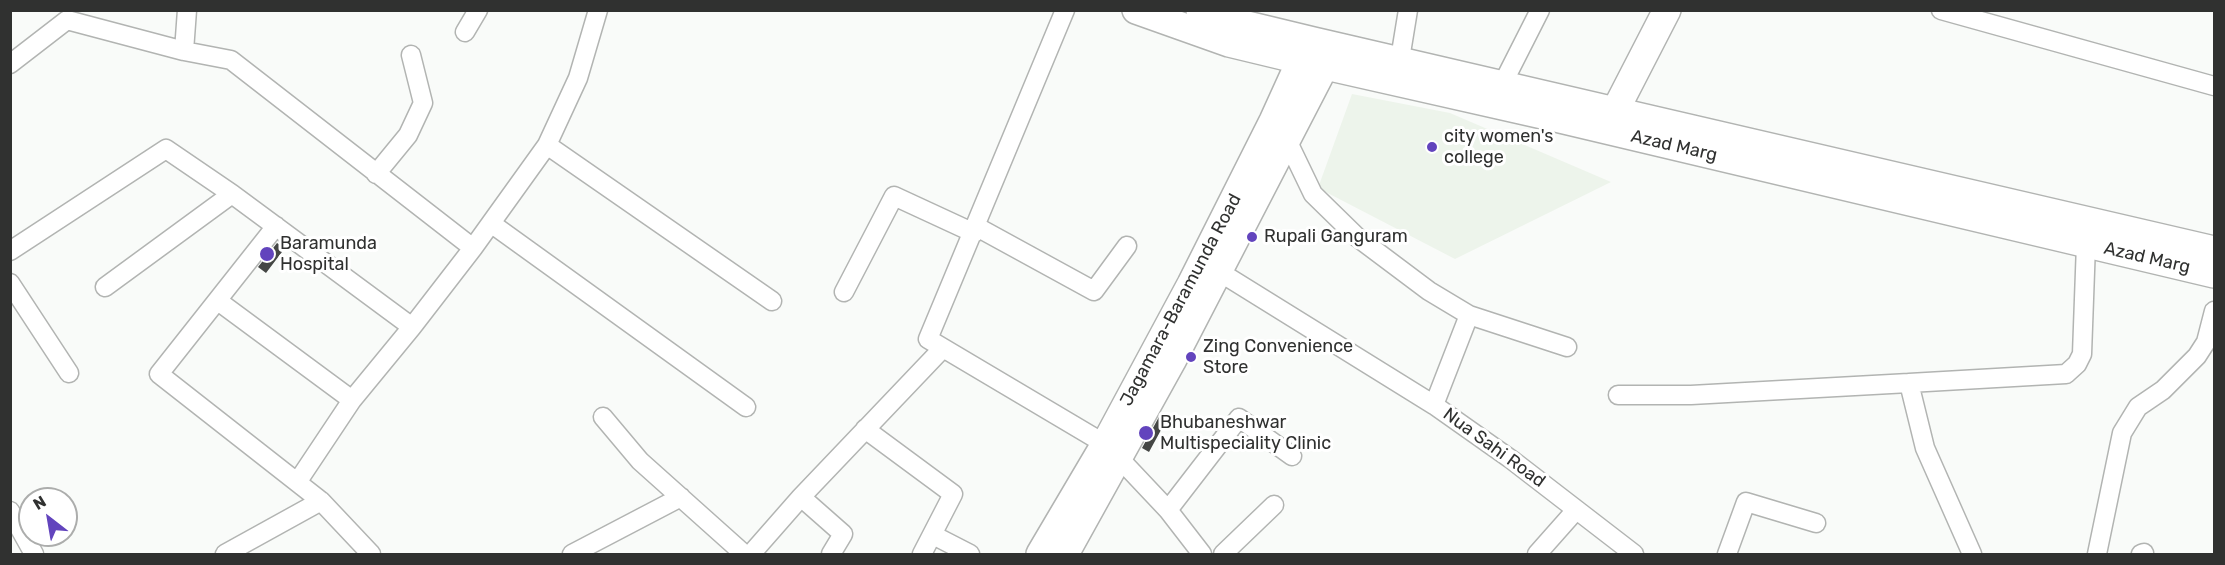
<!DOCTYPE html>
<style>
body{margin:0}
#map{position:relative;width:2225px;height:565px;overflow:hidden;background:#f9fbf9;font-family:Rubik,sans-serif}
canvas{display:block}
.frame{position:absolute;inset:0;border:12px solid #303130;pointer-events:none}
.north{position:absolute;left:18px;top:487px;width:60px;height:60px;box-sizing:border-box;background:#fff;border:2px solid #acadac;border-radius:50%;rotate:329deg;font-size:16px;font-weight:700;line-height:24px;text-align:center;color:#303130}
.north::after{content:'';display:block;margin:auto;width:21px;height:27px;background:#6244bd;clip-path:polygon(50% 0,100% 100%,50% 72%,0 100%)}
</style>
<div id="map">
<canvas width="2225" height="565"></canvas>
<div class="frame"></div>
<div class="north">N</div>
</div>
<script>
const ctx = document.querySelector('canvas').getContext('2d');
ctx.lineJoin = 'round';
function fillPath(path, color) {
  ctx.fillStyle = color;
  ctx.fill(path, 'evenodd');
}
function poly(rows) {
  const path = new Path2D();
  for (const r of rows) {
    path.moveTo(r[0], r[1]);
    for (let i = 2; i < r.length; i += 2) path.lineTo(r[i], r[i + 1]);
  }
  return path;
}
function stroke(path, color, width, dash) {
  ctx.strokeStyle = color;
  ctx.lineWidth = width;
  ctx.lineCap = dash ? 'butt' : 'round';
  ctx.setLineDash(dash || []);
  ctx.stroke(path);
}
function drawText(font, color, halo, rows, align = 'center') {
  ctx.font = font + ' Rubik,sans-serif';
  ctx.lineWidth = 6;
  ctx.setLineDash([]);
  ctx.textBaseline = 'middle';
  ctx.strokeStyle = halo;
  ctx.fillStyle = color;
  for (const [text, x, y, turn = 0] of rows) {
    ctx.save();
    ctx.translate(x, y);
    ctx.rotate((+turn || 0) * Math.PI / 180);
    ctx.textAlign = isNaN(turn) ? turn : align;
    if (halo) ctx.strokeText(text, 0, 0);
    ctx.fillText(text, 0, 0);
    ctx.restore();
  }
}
fillPath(poly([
 [1352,94,1450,113,1611,182,1455,259,1318,188]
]), '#edf4eb');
fillPath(poly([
 [277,243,285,248,266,273,258,267],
 [1160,415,1167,419,1149,452,1142,448]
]), '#454745');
const street = poly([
 [1065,10,928,339,1105,444],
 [1941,10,2214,86],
 [465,32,478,10],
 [184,51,187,10],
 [1400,59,1408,10],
 [10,64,67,20,184,51,231,60,473,248,412,327],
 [1503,83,1540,10],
 [1287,140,1313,194,1357,237,1429,291,1469,315,1434,405,1512,460,1634,554],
 [547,145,772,301],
 [376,174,408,135,423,103,411,55],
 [492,224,746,407],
 [276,226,159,374,321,501,371,554],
 [977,227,1094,291,1127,246],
 [473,248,547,145,578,78,598,10],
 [10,251,166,149,232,194,412,327,352,400,298,481],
 [1218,271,1434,405],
 [10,283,69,373],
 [105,287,232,194],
 [844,292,894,196,974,233],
 [218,301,352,400],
 [1469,315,1567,347],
 [1618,395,1691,395,1909,383],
 [603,417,640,461,744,554],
 [865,429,953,494,922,554],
 [1118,457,1168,510,1202,554],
 [801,497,843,534,831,554],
 [1168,510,1239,418,1292,456],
 [10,511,34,554],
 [933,535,970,554],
 [225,554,321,501],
 [572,554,681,497],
 [751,554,801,497,943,348],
 [1223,554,1274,505],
 [1537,554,1576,510],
 [1727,554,1746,502,1816,523],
 [1972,554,1925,448,1909,383,2066,374,2077,364,2082,354,2086,244],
 [2097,554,2122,433,2138,407,2163,390,2197,356,2206,342,2214,311],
 [2141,554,2144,553]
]);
const secondary = poly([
 [1136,10,1229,43,1308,62,1556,118,2214,274],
 [1200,10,1227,20,1314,41,2214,250],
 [1615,111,1667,10],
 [1040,554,1105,444,1191,284,1273,121,1308,44],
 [1065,554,1172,361,1333,50]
]);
stroke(street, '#b2b4b2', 21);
stroke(secondary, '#b2b4b2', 30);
stroke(street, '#fff', 18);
stroke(secondary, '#fff', 27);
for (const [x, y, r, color] of [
 [1432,147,6,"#6244bd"],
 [1252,237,6,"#6244bd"],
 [267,254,8,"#6244bd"],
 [1191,357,6,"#6244bd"],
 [1146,433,8,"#6244bd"]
]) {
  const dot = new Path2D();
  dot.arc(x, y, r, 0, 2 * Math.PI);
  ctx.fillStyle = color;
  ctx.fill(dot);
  stroke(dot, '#fff', 2);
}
drawText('18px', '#303130', '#fff', [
 ["city women's",1444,137],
 ["college",1444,158],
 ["Rupali Ganguram",1264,237],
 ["Baramunda",280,244],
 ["Hospital",280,265],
 ["Zing Convenience",1203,347],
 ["Store",1203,368],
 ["Bhubaneshwar",1160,423],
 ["Multispeciality Clinic",1160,444]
], 'left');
drawText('18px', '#303130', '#fff', [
 ["Azad Marg",1674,146,13],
 ["Azad Marg",2147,258,13],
 ["Jagamara-Baramunda Road",1181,300,-62],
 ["Nua Sahi Road",1494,448,36]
]);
</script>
